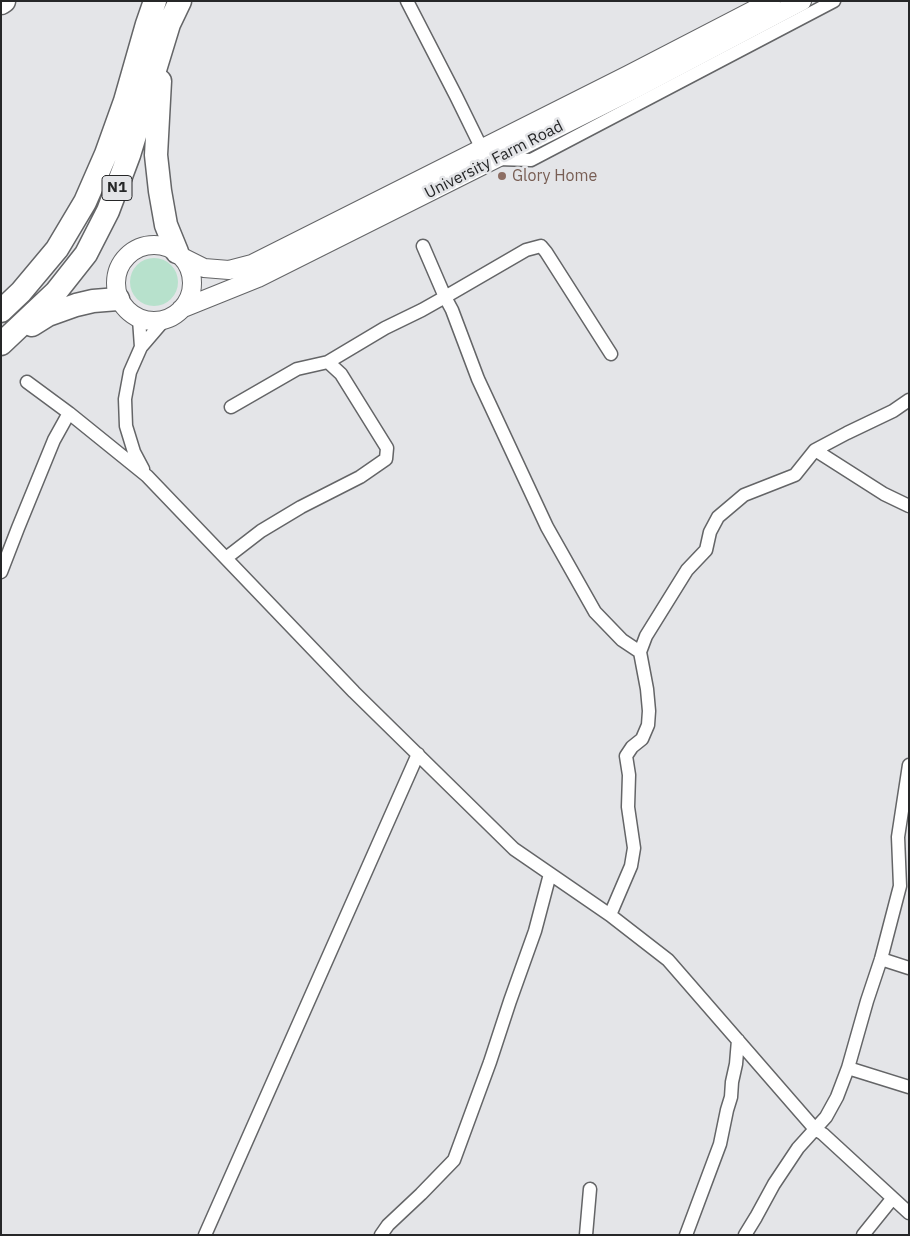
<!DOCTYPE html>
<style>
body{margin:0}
#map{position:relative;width:910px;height:1236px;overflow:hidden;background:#e4e5e8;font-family:"IBM Plex Sans",sans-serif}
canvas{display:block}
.frame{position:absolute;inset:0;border:2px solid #262728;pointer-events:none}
</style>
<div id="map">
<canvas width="910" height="1236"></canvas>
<div class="frame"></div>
</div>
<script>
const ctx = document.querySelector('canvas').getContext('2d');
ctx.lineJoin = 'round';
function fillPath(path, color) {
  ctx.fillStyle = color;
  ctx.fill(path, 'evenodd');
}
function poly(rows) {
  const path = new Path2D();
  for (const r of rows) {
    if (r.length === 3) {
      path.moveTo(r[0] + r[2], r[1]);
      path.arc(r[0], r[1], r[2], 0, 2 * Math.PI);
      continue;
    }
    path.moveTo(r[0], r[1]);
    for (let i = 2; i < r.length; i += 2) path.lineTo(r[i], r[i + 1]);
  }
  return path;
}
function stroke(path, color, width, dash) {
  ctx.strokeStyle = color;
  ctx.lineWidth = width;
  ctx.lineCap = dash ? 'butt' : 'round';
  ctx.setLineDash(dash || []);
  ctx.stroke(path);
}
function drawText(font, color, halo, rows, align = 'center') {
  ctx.font = font + ' "IBM Plex Sans",sans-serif';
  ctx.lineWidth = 5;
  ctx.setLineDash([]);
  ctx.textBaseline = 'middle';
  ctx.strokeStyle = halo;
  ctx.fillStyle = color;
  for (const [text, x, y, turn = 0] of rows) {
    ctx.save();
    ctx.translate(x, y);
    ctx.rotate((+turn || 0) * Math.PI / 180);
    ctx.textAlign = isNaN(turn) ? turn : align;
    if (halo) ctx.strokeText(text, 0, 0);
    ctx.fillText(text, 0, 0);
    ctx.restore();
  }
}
fillPath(poly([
 [154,282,24]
]), '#b7e1cc');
const street = poly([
 [407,1,456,96,482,149],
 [497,159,531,160,834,1],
 [423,246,445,297,526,250,541,246,546,252,611,354],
 [139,319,141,347],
 [328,362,385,328,422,310,445,297,452,310,478,379,547,527,595,612,622,640,640,652],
 [27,382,69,413,147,476,354,692,514,849,610,915,668,960,815,1129,823,1134,909,1213],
 [815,450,884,494,909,506],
 [143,469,134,452,126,426,125,399,130,372,141,347,165,319],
 [226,558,261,531,301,507,360,477,386,459,387,448,341,374,328,362,297,369,231,407],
 [1,572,18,528,54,440,69,413],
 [610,915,631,866,634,848,628,807,629,775,626,756,632,747,642,739,648,725,649,711,647,689,640,652,646,636,687,570,706,550,710,532,718,517,744,495,795,475,815,450,847,433,893,411,909,400],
 [881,959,909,968],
 [848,1068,909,1087],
 [205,1235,418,754],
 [381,1235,388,1225,421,1194,454,1160,490,1062,510,1001,535,931,550,874],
 [586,1235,590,1189],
 [686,1235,720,1144,727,1110,731,1097,732,1082,736,1064,738,1040],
 [745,1235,756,1217,774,1184,798,1148,826,1117,837,1097,848,1068,867,1001,881,959,900,886,898,837,909,765],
 [863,1235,892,1199]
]);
const secondary = poly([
 [154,283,38],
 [182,257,204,268,229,270,252,264,628,75,771,1],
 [181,309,258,278,635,89,802,1]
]);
const highway = poly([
 [1,3,4,1],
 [160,81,156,155,160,191,166,225,177,252],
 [1,311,21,292,57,249,85,202,106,154,125,101,147,24,155,1],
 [32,325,48,315,76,305,93,301,118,299],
 [1,344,56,292,86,254,108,211,129,155,169,24,180,1]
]);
stroke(street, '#646567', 15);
stroke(secondary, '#646567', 20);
stroke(highway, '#646567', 25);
stroke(street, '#fff', 12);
stroke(secondary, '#fff', 18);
stroke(highway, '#fff', 22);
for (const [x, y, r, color] of [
 [502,176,5,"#8d6e63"]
]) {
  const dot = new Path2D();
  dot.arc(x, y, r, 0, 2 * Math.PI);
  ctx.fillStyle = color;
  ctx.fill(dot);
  stroke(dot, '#e4e5e8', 2);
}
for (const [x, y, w] of [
 [117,188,30]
]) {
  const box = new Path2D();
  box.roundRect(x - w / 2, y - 12.5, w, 25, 4);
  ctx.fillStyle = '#e4e5e8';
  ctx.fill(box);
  stroke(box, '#262728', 1);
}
drawText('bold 15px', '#262728', null, [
 ["N1",117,188]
]);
drawText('16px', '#262728', '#e4e5e8', [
 ["University Farm Road",494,160,-27]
]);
drawText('16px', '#785e54', '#e4e5e8', [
 ["Glory Home",512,176]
], 'left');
</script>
